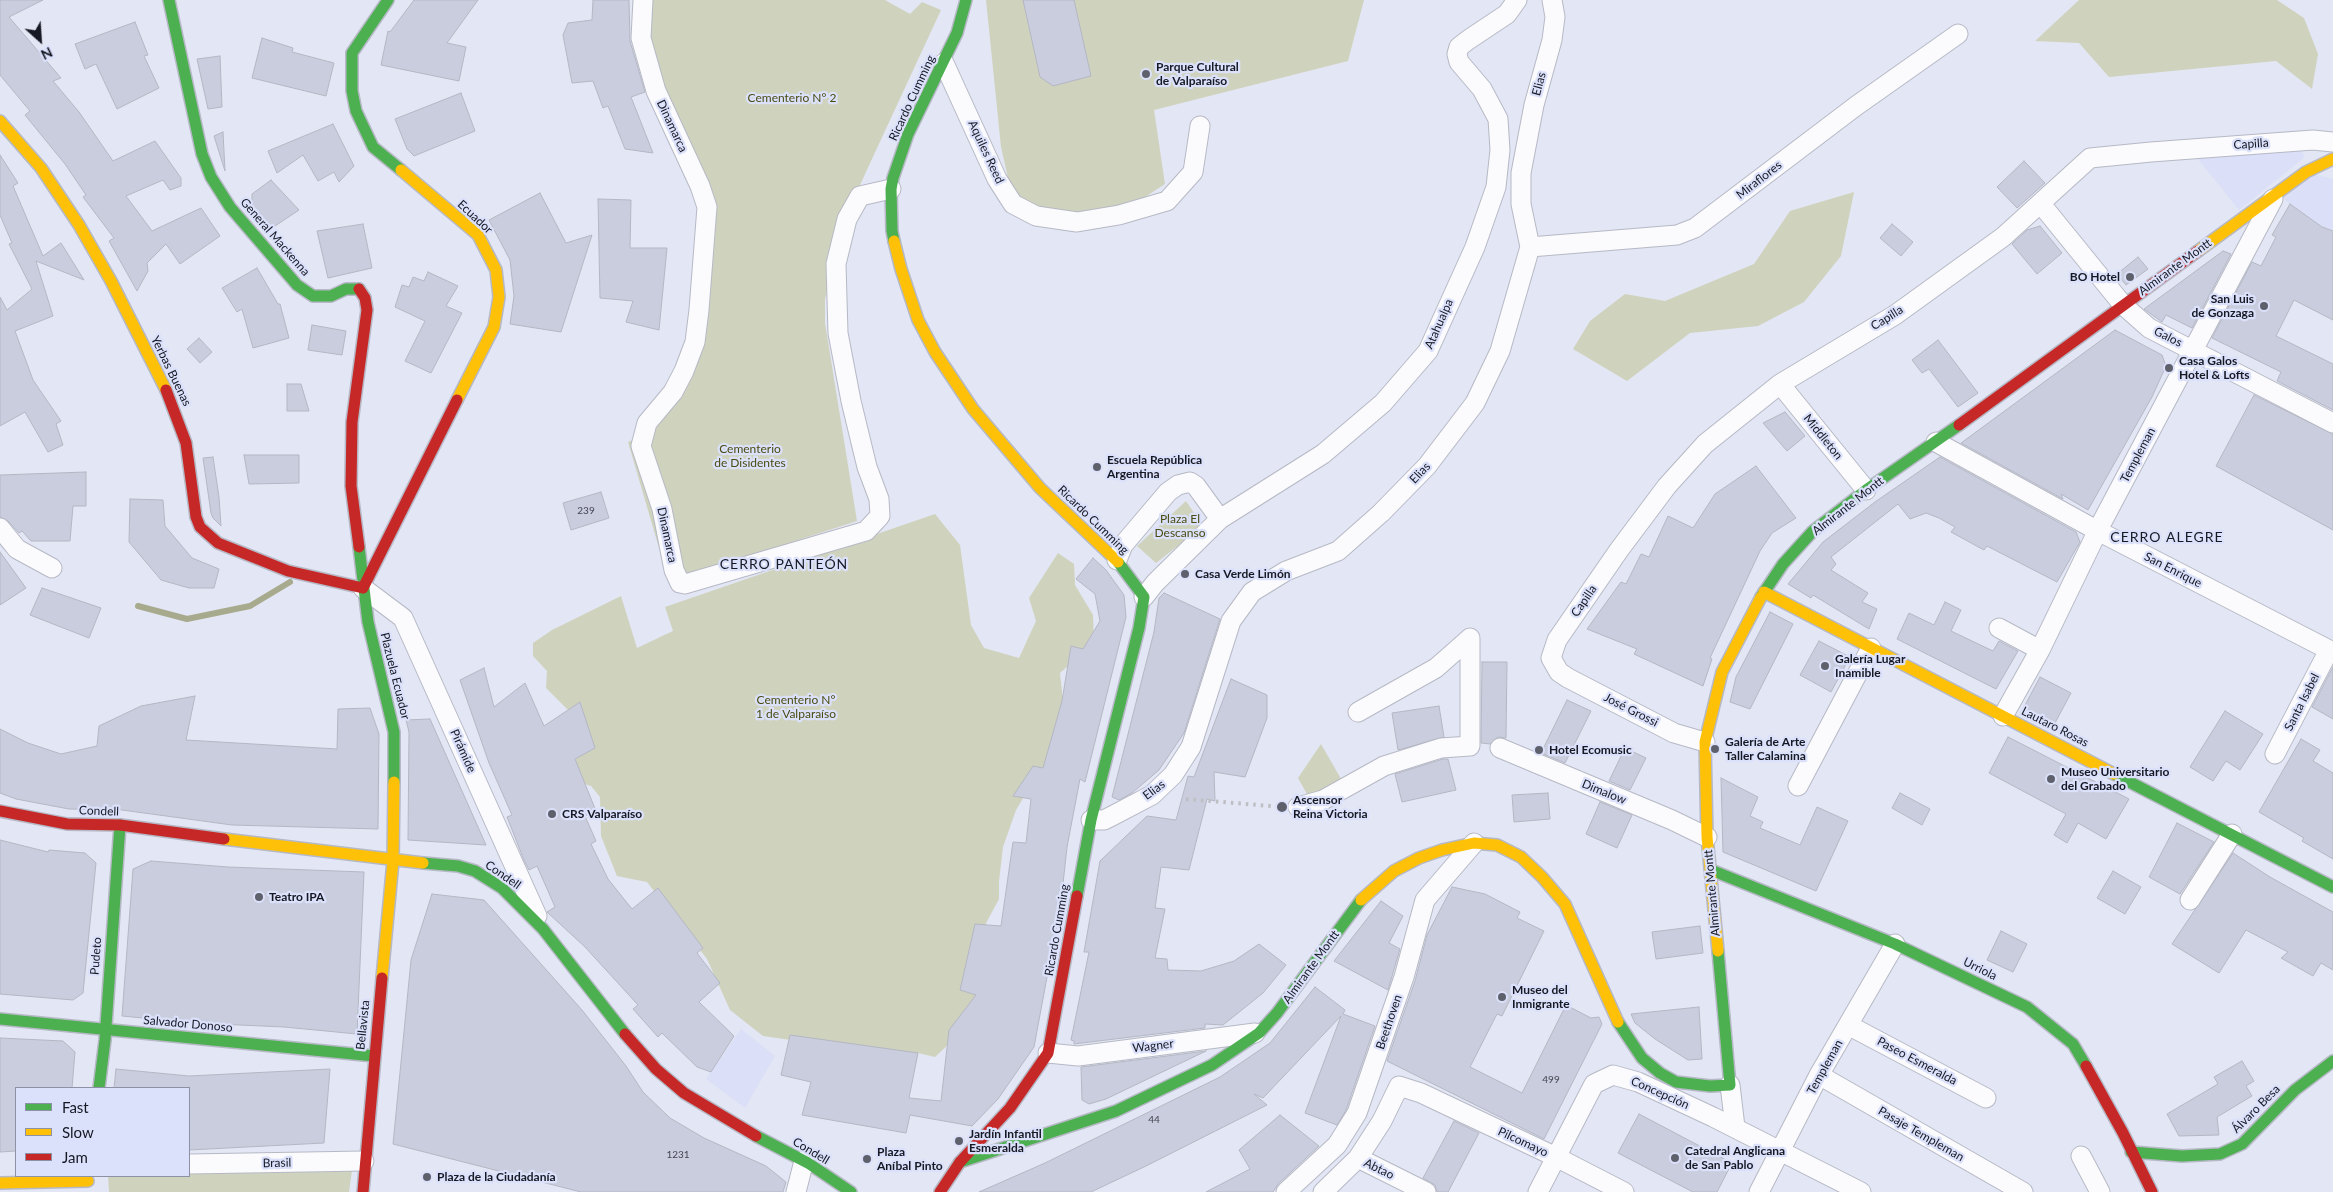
<!DOCTYPE html>
<meta charset="utf-8">
<style>
body{margin:0}
#map{position:relative;width:2333px;height:1192px;overflow:hidden;background:#e3e6f4;font-family:Lato,sans-serif}
canvas{display:block}
.legend{position:absolute;left:15px;top:1087px;width:175px;height:90px;box-sizing:border-box;background:#dce1fb;border:1px solid #8d91a5;margin:0;padding:6px 9px;list-style:none;font-size:15px;color:#161823}
.legend li{display:flex;align-items:center;gap:10px;height:25px}
.legend b{width:25px;border:1px solid #8d91a5}
.north{position:absolute;left:15px;top:15px;width:50px;height:50px;-webkit-text-stroke:4px #dce1fb;paint-order:stroke;rotate:154deg;font-size:14px;font-weight:700;line-height:20px;text-align:center;color:#161823}
.north::after{content:'';display:block;margin:auto;width:18px;height:22px;background:#161823;clip-path:polygon(50% 0,100% 100%,50% 72%,0 100%)}
</style>
<div id="map">
<canvas width="2333" height="1192"></canvas>
<ul class="legend">
<li><b style="height:6px;background:#4caf50"></b>Fast</li>
<li><b style="height:6px;background:#ffc107"></b>Slow</li>
<li><b style="height:6px;background:#c62828"></b>Jam</li>
</ul>
<div class="north">N</div>
</div>
<script>
const ctx = document.querySelector('canvas').getContext('2d');
ctx.lineJoin = 'round';
function fillPath(path, color) {
  ctx.fillStyle = color;
  ctx.fill(path, 'evenodd');
}
function poly(rows) {
  const path = new Path2D();
  for (const r of rows) {
    path.moveTo(r[0], r[1]);
    for (let i = 2; i < r.length; i += 2) path.lineTo(r[i], r[i + 1]);
  }
  return path;
}
function stroke(path, color, width, dash) {
  ctx.strokeStyle = color;
  ctx.lineWidth = width;
  ctx.lineCap = dash ? 'butt' : 'round';
  ctx.setLineDash(dash || []);
  ctx.stroke(path);
}
function drawText(font, color, halo, rows, align = 'center') {
  ctx.font = font + ' Lato,sans-serif';
  ctx.lineWidth = 4.5;
  ctx.setLineDash([]);
  ctx.textBaseline = 'middle';
  ctx.strokeStyle = halo;
  ctx.fillStyle = color;
  for (const [text, x, y, turn = 0] of rows) {
    ctx.save();
    ctx.translate(x, y);
    ctx.rotate((+turn || 0) * Math.PI / 180);
    ctx.textAlign = isNaN(turn) ? turn : align;
    if (halo) ctx.strokeText(text, 0, 0);
    ctx.fillText(text, 0, 0);
    ctx.restore();
  }
}
fillPath(poly([
 [2298,146,2305,157,2239,210,2194,154],
 [2313,174,2333,179,2333,231,2322,227,2281,197],
 [741,1029,775,1056,745,1108,706,1079]
]), '#dbdff7');
fillPath(poly([
 [653,0,885,0,910,14,922,2,941,10,853,200,832,268,825,299,825,323,857,521,669,582,628,442,655,431,680,382,690,341,703,196,648,37,648,13],
 [986,0,1364,0,1348,61,1154,110,1165,184,1142,199,1086,216,1041,214,1011,191,1001,147],
 [2079,0,2277,0,2304,18,2318,54,2312,89,2276,61,2109,77,2079,43,2035,41],
 [1854,192,1841,256,1804,302,1758,326,1690,333,1627,381,1573,349,1590,321,1625,294,1665,301,1754,264,1790,211],
 [1186,501,1203,526,1156,563,1137,546],
 [935,514,960,545,971,625,984,648,1019,658,1036,621,1029,598,1058,553,1074,564,1075,585,1093,615,1094,643,1060,673,1064,711,1055,762,1034,780,1016,810,1003,847,999,881,999,899,977,940,982,1001,951,1042,935,1057,918,1053,896,1055,763,1036,730,1010,707,959,647,882,617,876,601,836,600,797,591,786,575,781,572,773,582,736,579,721,546,688,547,671,533,656,533,643,552,630,621,596,637,648,673,631,665,607],
 [1321,744,1344,784,1308,796,1298,778],
 [353,1163,349,1192,109,1192,108,1176,189,1176,189,1168]
]), '#cfd3bd');
stroke(poly([
 [138,606,187,619,250,606,290,582]
]), '#a7aa8c', 6);
const building = poly([
 [0,0,43,0,9,17,61,78,53,81,79,112,113,161,155,141,181,178,181,186,170,190,163,180,126,196,152,231,201,208,220,236,180,264,166,244,147,263,148,271,137,291,109,241,114,238,83,197,86,195,65,164,25,115,30,111,0,75,0,0],
 [414,0,478,0,447,43,466,47,459,81,381,65,388,31,390,32,414,0],
 [593,0,629,0,630,41,645,92,631,97,653,153,625,149,608,106,603,108,593,81,572,83,563,35,568,23,592,20,593,0],
 [1023,0,1074,0,1091,76,1053,86,1040,77,1023,0],
 [135,22,148,55,144,56,159,88,117,109,96,64,85,69,75,44,135,22],
 [262,38,293,48,292,52,334,63,326,96,252,78,262,38],
 [220,56,222,107,208,109,197,59,220,56],
 [461,93,475,131,414,156,407,149,395,119,461,93],
 [333,124,354,166,339,182,334,172,318,181,303,155,277,173,268,151,333,124],
 [223,132,225,171,214,136,223,132],
 [0,155,18,183,13,186,43,256,61,243,84,280,36,261,53,316,15,331,33,380,61,421,56,424,63,445,48,452,25,412,0,426,0,297,7,310,32,289,9,244,12,243,0,215,0,155],
 [2024,161,2045,183,2017,208,1997,187,2024,161],
 [271,180,299,210,269,230,252,210,252,194,271,180],
 [540,193,566,243,592,235,561,332,510,324,514,296,510,260,489,220,540,193],
 [598,199,631,200,630,248,667,248,659,330,626,322,633,301,600,298,598,199],
 [2290,204,2322,227,2333,231,2333,320,2294,300,2276,336,2333,364,2333,410,2277,381,2281,372,2212,338,2252,262,2261,266,2276,237,2272,235,2290,204],
 [363,224,372,268,328,278,317,231,363,224],
 [1892,224,1913,242,1901,256,1880,238,1892,224],
 [2040,226,2062,253,2037,274,2012,244,2027,230,2040,226],
 [2223,251,2231,254,2192,328,2166,315,2162,322,2144,309,2223,251],
 [2138,257,2148,269,2126,285,2117,274,2138,257],
 [257,268,278,304,280,304,289,338,253,348,242,309,237,312,222,288,257,268],
 [428,272,458,286,446,306,462,313,431,373,405,361,425,321,395,307,402,285,409,287,413,277,424,281,428,272],
 [312,325,346,331,342,355,308,350,312,325],
 [2115,330,2162,355,2166,366,2152,397,2088,510,2061,494,2063,499,1961,443,2115,330],
 [199,338,212,352,200,363,187,349,199,338],
 [1938,340,1978,393,1958,407,1929,369,1922,373,1912,360,1938,340],
 [287,384,301,384,309,411,287,411,287,384],
 [2254,395,2333,434,2333,530,2216,466,2254,395],
 [1785,412,1805,436,1787,451,1763,423,1785,412],
 [244,455,299,455,299,483,249,484,244,455],
 [213,457,219,497,221,526,213,518,211,513,203,458,213,457],
 [1940,457,2076,532,2080,542,2057,582,1987,546,1984,550,1951,532,1955,527,1939,518,1926,513,1910,519,1898,504,1831,557,1836,564,1831,570,1868,593,1862,602,1877,609,1869,629,1813,595,1811,598,1788,584,1823,542,1875,502,1940,457],
 [1756,466,1796,518,1772,533,1760,551,1710,658,1712,659,1703,686,1634,654,1637,649,1587,629,1621,582,1626,584,1641,554,1649,557,1668,516,1693,528,1715,494,1756,466],
 [86,472,86,506,73,506,70,541,31,541,22,531,19,533,8,521,0,517,0,475,86,472],
 [601,492,609,518,571,530,563,503,601,492],
 [130,499,163,500,165,526,192,558,219,569,214,588,189,588,161,580,129,542,130,499],
 [0,552,26,588,0,605,0,552],
 [1093,558,1106,570,1124,595,1126,617,1085,782,1080,779,1067,847,1061,902,1034,1047,998,1099,972,1126,910,1115,906,1133,802,1115,811,1082,781,1075,790,1035,918,1053,909,1098,941,1101,949,1030,976,995,960,990,975,924,1001,926,1013,842,1026,843,1031,799,1013,796,1033,766,1043,768,1062,701,1071,646,1083,649,1100,621,1095,594,1076,579,1093,558],
 [42,588,101,608,89,638,30,615,42,588],
 [1164,593,1220,619,1184,733,1159,770,1132,793,1119,800,1112,797,1154,632,1159,598,1164,593],
 [1945,602,1961,610,1951,631,1993,651,1999,641,2018,651,1996,689,1897,639,1909,613,1934,625,1945,602],
 [1770,612,1793,624,1750,709,1730,702,1736,677,1770,612],
 [1819,641,1850,657,1831,692,1800,675,1819,641],
 [1482,662,1507,662,1506,738,1498,737,1490,744,1481,743,1482,662],
 [2333,667,2333,719,2312,707,2333,667],
 [484,668,494,707,525,683,544,726,580,702,595,748,575,759,596,811,585,816,596,841,591,844,608,879,632,909,658,888,703,948,697,953,720,983,699,1002,734,1036,711,1072,697,1067,662,1033,658,1037,633,1009,638,1005,585,947,547,912,555,907,537,866,529,870,524,860,507,817,512,815,489,763,460,680,484,668],
 [2040,677,2071,693,2055,723,2024,707,2040,677],
 [1231,679,1267,695,1267,718,1245,777,1214,772,1215,801,1207,799,1189,870,1161,867,1155,908,1165,909,1155,958,1167,959,1168,970,1201,971,1234,961,1259,944,1286,965,1263,993,1223,1025,1205,1024,1205,1028,1074,1044,1074,1041,1071,1040,1089,952,1084,952,1100,861,1147,816,1176,820,1188,776,1194,777,1231,679],
 [195,696,186,740,337,749,338,709,370,708,379,734,378,829,232,825,122,810,69,809,16,799,0,793,0,729,28,743,61,754,97,746,99,726,141,706,195,696],
 [1567,700,1591,711,1565,763,1541,753,1567,700],
 [1439,706,1444,737,1398,750,1392,713,1439,706],
 [2225,711,2263,734,2240,770,2226,761,2213,781,2190,767,2225,711],
 [430,719,486,845,408,840,409,732,406,720,430,719],
 [2008,737,2129,799,2106,839,2078,823,2067,843,2054,835,2066,814,1989,773,2008,737],
 [2301,739,2320,750,2313,761,2333,773,2333,859,2302,841,2304,838,2259,812,2301,739],
 [1625,748,1646,758,1630,790,1609,781,1625,748],
 [1443,759,1448,759,1456,790,1402,802,1395,774,1443,759],
 [1721,778,1758,797,1750,816,1763,822,1760,828,1800,845,1817,807,1848,821,1816,891,1723,852,1721,778],
 [1548,793,1550,819,1514,822,1512,795,1548,793],
 [1900,793,1930,809,1922,825,1892,808,1900,793],
 [1600,802,1632,815,1617,848,1586,834,1600,802],
 [2177,823,2214,842,2180,894,2149,877,2177,823],
 [0,840,48,852,49,850,85,853,96,863,83,993,73,1000,0,994,0,840],
 [2233,853,2270,877,2333,912,2333,970,2321,963,2313,976,2281,958,2288,952,2246,930,2219,973,2172,944,2233,853],
 [151,861,228,867,364,872,357,1034,284,1027,194,1023,122,1016,133,869,151,861],
 [2113,871,2141,887,2125,914,2097,898,2113,871],
 [1452,887,1485,894,1520,912,1517,918,1544,931,1502,1016,1497,1014,1470,1067,1522,1093,1566,1005,1591,1018,1599,1017,1602,1024,1544,1139,1387,1061,1415,981,1427,935,1452,887],
 [432,894,484,900,582,1010,626,1066,643,1092,670,1118,704,1138,766,1166,786,1182,783,1192,581,1192,393,1144,411,960,432,894],
 [1381,901,1403,916,1389,943,1400,949,1388,990,1334,961,1381,901],
 [1700,926,1703,953,1656,959,1652,932,1700,926],
 [2001,931,2027,944,2013,972,1987,960,2001,931],
 [1315,987,1345,1010,1343,1014,1375,1026,1346,1110,1337,1125,1305,1113,1341,1016,1263,1098,1254,1094,1267,1105,1146,1166,1091,1192,979,1192,1045,1163,1220,1077,1270,1043,1315,987],
 [1699,1007,1702,1059,1688,1060,1655,1039,1635,1023,1631,1014,1699,1007],
 [0,1038,63,1041,75,1052,72,1088,16,1088,16,1151,0,1152,0,1038],
 [1206,1051,1106,1099,1089,1104,1082,1100,1081,1067,1206,1051],
 [2242,1061,2254,1081,2246,1086,2252,1096,2217,1117,2219,1135,2179,1136,2167,1114,2218,1084,2214,1077,2242,1061],
 [116,1069,189,1076,330,1069,324,1143,189,1150,189,1088,114,1088,116,1069],
 [1639,1114,1732,1163,1717,1192,1693,1192,1618,1153,1639,1114],
 [1280,1115,1319,1146,1278,1184,1273,1192,1206,1192,1250,1169,1239,1150,1280,1115],
 [1454,1121,1479,1133,1448,1192,1437,1192,1435,1185,1423,1178,1454,1121]
]);
fillPath(building, '#cacddd');
stroke(building, '#b4b7c3', 1);
const street = poly([
 [643,0,641,38,656,91,700,186,707,207,699,310,695,342,684,371,673,392,647,423,641,446,662,509,674,570,680,583,685,584,866,531,880,516,879,499,867,467,851,401,838,333,836,264,847,219,860,196,891,189],
 [944,63,997,179,1013,204,1036,216,1077,222,1119,215,1167,201,1193,172,1200,126],
 [2041,204,2123,305,2149,328,2333,423],
 [1530,247,1677,235,1695,228,1856,106,1958,34],
 [1780,384,1866,490],
 [1936,442,2098,531,2333,652],
 [0,528,17,549,52,568],
 [1117,560,1123,545,1168,492,1178,485,1190,482,1196,486,1220,519],
 [363,588,403,618,537,916],
 [1144,597,1155,583,1220,519,1323,454,1383,403,1428,351,1475,247,1496,187,1500,150,1498,119,1482,89,1459,62,1457,54,1459,47,1468,40,1507,14,1517,0],
 [1999,628,2040,650],
 [1358,712,1436,668,1470,638],
 [2003,716,2040,650,2102,522,2273,199],
 [1705,742,1674,733,1568,678,1559,672,1551,658,1557,640,1619,550,1667,486,1705,444,1780,384,1895,315,2003,237,2090,158,2151,152,2313,140,2333,142],
 [1500,748,1672,820,1707,837],
 [2275,754,2329,650],
 [1798,786,1871,648],
 [1298,807,1323,800,1384,766,1441,748,1470,746,1470,638],
 [1091,820,1104,820,1112,816,1152,795,1173,775,1191,747,1231,621,1252,592,1286,571,1338,551,1381,513,1427,466,1475,403,1500,351,1530,247,1521,204,1521,173,1534,105,1552,40,1555,17,1552,0],
 [2190,900,2232,834],
 [1848,1025,1986,1098],
 [1048,1053,1078,1056,1255,1033],
 [1819,1075,2023,1192],
 [1730,1085,1735,1127],
 [2081,1156,2100,1192],
 [1358,1158,1426,1192],
 [189,1164,364,1161],
 [796,1192,804,1161],
 [1286,1192,1337,1145,1357,1113,1404,977,1425,900,1474,843],
 [1323,1192,1358,1158,1382,1121,1399,1086,1421,1093,1556,1157,1624,1192],
 [1538,1192,1594,1084,1613,1075,1638,1082,1713,1117,1861,1192],
 [1759,1192,1819,1075,1895,944]
]);
const fast = poly([
 [169,0,202,154,211,177,230,207,297,285,313,296,331,296,346,289,359,289],
 [388,0,352,53,352,91,356,111,373,147,401,170],
 [894,241,892,231,891,189,893,178,908,134,957,33,966,0],
 [359,547,368,622,394,732,394,782],
 [1761,597,1783,564,1813,531,1866,490,1959,425],
 [2114,774,2333,887],
 [423,863,458,866,475,871,502,888,543,929,625,1034],
 [1711,870,1895,944,2027,1007,2073,1044,2086,1066],
 [1077,896,1091,820,1139,628,1144,597,1118,562],
 [0,1019,374,1056],
 [1618,1022,1642,1058,1660,1073,1676,1082,1710,1086,1730,1085,1718,951],
 [99,1088,105,1040,120,825],
 [756,1136,808,1163,851,1192],
 [2131,1152,2182,1156,2220,1154,2242,1144,2295,1090,2333,1061],
 [960,1162,1116,1111,1212,1065,1259,1033,1277,1013,1361,900]
]);
const slow = poly([
 [0,121,41,168,79,225,111,281,166,390],
 [401,170,478,235,496,270,499,297,494,327,457,400],
 [894,241,901,269,918,320,935,352,973,409,1040,488,1118,562],
 [2198,251,2306,172,2333,159],
 [1764,592,2114,774],
 [224,839,423,863],
 [1361,900,1394,871,1419,858,1442,850,1474,843,1497,845,1521,857,1542,877,1565,904,1618,1022],
 [1718,951,1707,837,1705,742,1722,672,1761,597],
 [382,978,393,861,394,782],
 [0,1183,88,1181]
]);
const jam = poly([
 [166,390,186,443,196,517,200,527,218,543,288,571,363,588],
 [1959,425,2198,251],
 [359,547,351,486,352,422,367,310,365,298,359,289],
 [363,588,457,400],
 [0,811,67,824,120,825,224,839],
 [625,1034,656,1069,684,1093,756,1136],
 [2086,1066,2123,1133,2152,1192],
 [363,1192,382,978],
 [940,1192,960,1162,1010,1108,1048,1053,1077,896]
]);
stroke(street, '#b6b9c5', 21);
stroke(fast, '#b6b9c5', 14);
stroke(slow, '#b6b9c5', 14);
stroke(jam, '#b6b9c5', 14);
stroke(street, '#fbfbfd', 19);
stroke(fast, '#4caf50', 11);
stroke(slow, '#ffc107', 11);
stroke(jam, '#c62828', 11);
stroke(poly([
 [1186,799,1282,807]
]), '#bebfc3', 4, [2.5, 5]);
for (const [x, y, r, color] of [
 [1146,74,5,"#5e606c"],
 [2130,277,5,"#5e606c"],
 [2264,306,5,"#5e606c"],
 [2169,368,5,"#5e606c"],
 [1097,467,5,"#5e606c"],
 [1185,574,5,"#5e606c"],
 [1825,666,5,"#5e606c"],
 [1715,749,5,"#5e606c"],
 [1539,750,5,"#5e606c"],
 [2051,779,5,"#5e606c"],
 [1282,807,6,"#5e606c"],
 [552,814,5,"#5e606c"],
 [259,897,5,"#5e606c"],
 [1502,997,5,"#5e606c"],
 [959,1141,5,"#5e606c"],
 [1675,1158,5,"#5e606c"],
 [867,1159,5,"#5e606c"],
 [427,1177,5,"#5e606c"]
]) {
  const dot = new Path2D();
  dot.arc(x, y, r, 0, 2 * Math.PI);
  ctx.fillStyle = color;
  ctx.fill(dot);
  stroke(dot, '#dce1fb', 2);
}
drawText('10px', '#434552', null, [
 ["239",586,511],
 ["499",1551,1080],
 ["44",1154,1120],
 ["1231",678,1155]
]);
drawText('bold 12px', '#161823', '#dce1fb', [
 ["Parque Cultural",1156,67],
 ["de Valparaíso",1156,81],
 ["BO Hotel",2120,277,"right"],
 ["San Luis",2254,299,"right"],
 ["de Gonzaga",2254,313,"right"],
 ["Casa Galos",2179,361],
 ["Hotel & Lofts",2179,375],
 ["Escuela República",1107,460],
 ["Argentina",1107,474],
 ["Casa Verde Limón",1195,574],
 ["Galería Lugar",1835,659],
 ["Inamible",1835,673],
 ["Galería de Arte",1725,742],
 ["Taller Calamina",1725,756],
 ["Hotel Ecomusic",1549,750],
 ["Museo Universitario",2061,772],
 ["del Grabado",2061,786],
 ["Ascensor",1293,800],
 ["Reina Victoria",1293,814],
 ["CRS Valparaíso",562,814],
 ["Teatro IPA",269,897],
 ["Museo del",1512,990],
 ["Inmigrante",1512,1004],
 ["Jardín Infantil",969,1134],
 ["Esmeralda",969,1148],
 ["Catedral Anglicana",1685,1151],
 ["de San Pablo",1685,1165],
 ["Plaza",877,1152],
 ["Aníbal Pinto",877,1166],
 ["Plaza de la Ciudadanía",437,1177]
], 'left');
drawText('12px', '#161823', '#dce1fb', [
 ["Elias",1539,84,-75],
 ["Ricardo Cumming",912,98,-65],
 ["Dinamarca",672,126,65],
 ["Capilla",2251,144,-4],
 ["Aquiles Reed",986,152,65],
 ["Miraflores",1759,180,-38],
 ["Ecuador",475,217,43],
 ["General Mackenna",275,237,49],
 ["Almirante Montt",2175,267,-36],
 ["Capilla",1887,318,-32],
 ["Atahualpa",1439,324,-66],
 ["Galos",2168,337,26],
 ["Yerbas Buenas",171,371,64],
 ["Middleton",1823,437,51],
 ["Templeman",2138,455,-62],
 ["Elias",1420,473,-47],
 ["Almirante Montt",1848,506,-38],
 ["Ricardo Cumming",1093,520,44],
 ["Dinamarca",667,535,78],
 ["San Enrique",2173,570,27],
 ["Capilla",1584,601,-56],
 ["Plazuela Ecuador",395,676,76],
 ["Santa Isabel",2302,702,-63],
 ["José Grossi",1631,710,27],
 ["Lautaro Rosas",2055,727,27],
 ["Pirámide",463,751,66],
 ["Elias",1154,790,-37],
 ["Dimalow",1604,792,22],
 ["Condell",99,811,2],
 ["Condell",503,875,35],
 ["Almirante Montt",1712,893,-95],
 ["Ricardo Cumming",1057,930,-80],
 ["Pudeto",96,956,-86],
 ["Almirante Montt",1311,967,-54],
 ["Urriola",1980,969,26],
 ["Beethoven",1389,1022,-71],
 ["Salvador Donoso",188,1024,5],
 ["Bellavista",363,1025,-84],
 ["Wagner",1153,1046,-7],
 ["Paseo Esmeralda",1917,1061,28],
 ["Templeman",1825,1067,-61],
 ["Concepción",1660,1093,24],
 ["Álvaro Besa",2256,1109,-45],
 ["Pasaje Templeman",1921,1134,30],
 ["Pilcomayo",1523,1142,25],
 ["Condell",811,1151,31],
 ["Brasil",277,1163,-1],
 ["Abtao",1379,1169,26]
]);
drawText('12px', '#4a4c10', '#dce1fb', [
 ["Cementerio N° 2",792,98],
 ["Cementerio",750,449],
 ["de Disidentes",750,463],
 ["Plaza El",1180,519],
 ["Descanso",1180,533],
 ["Cementerio N°",796,700],
 ["1 de Valparaíso",796,714]
]);
ctx.letterSpacing = '1px';
drawText('14px', '#161823', '#dce1fb', [
 ["CERRO ALEGRE",2167,537],
 ["CERRO PANTEÓN",784,564]
]);
ctx.letterSpacing = '0px';
</script>
